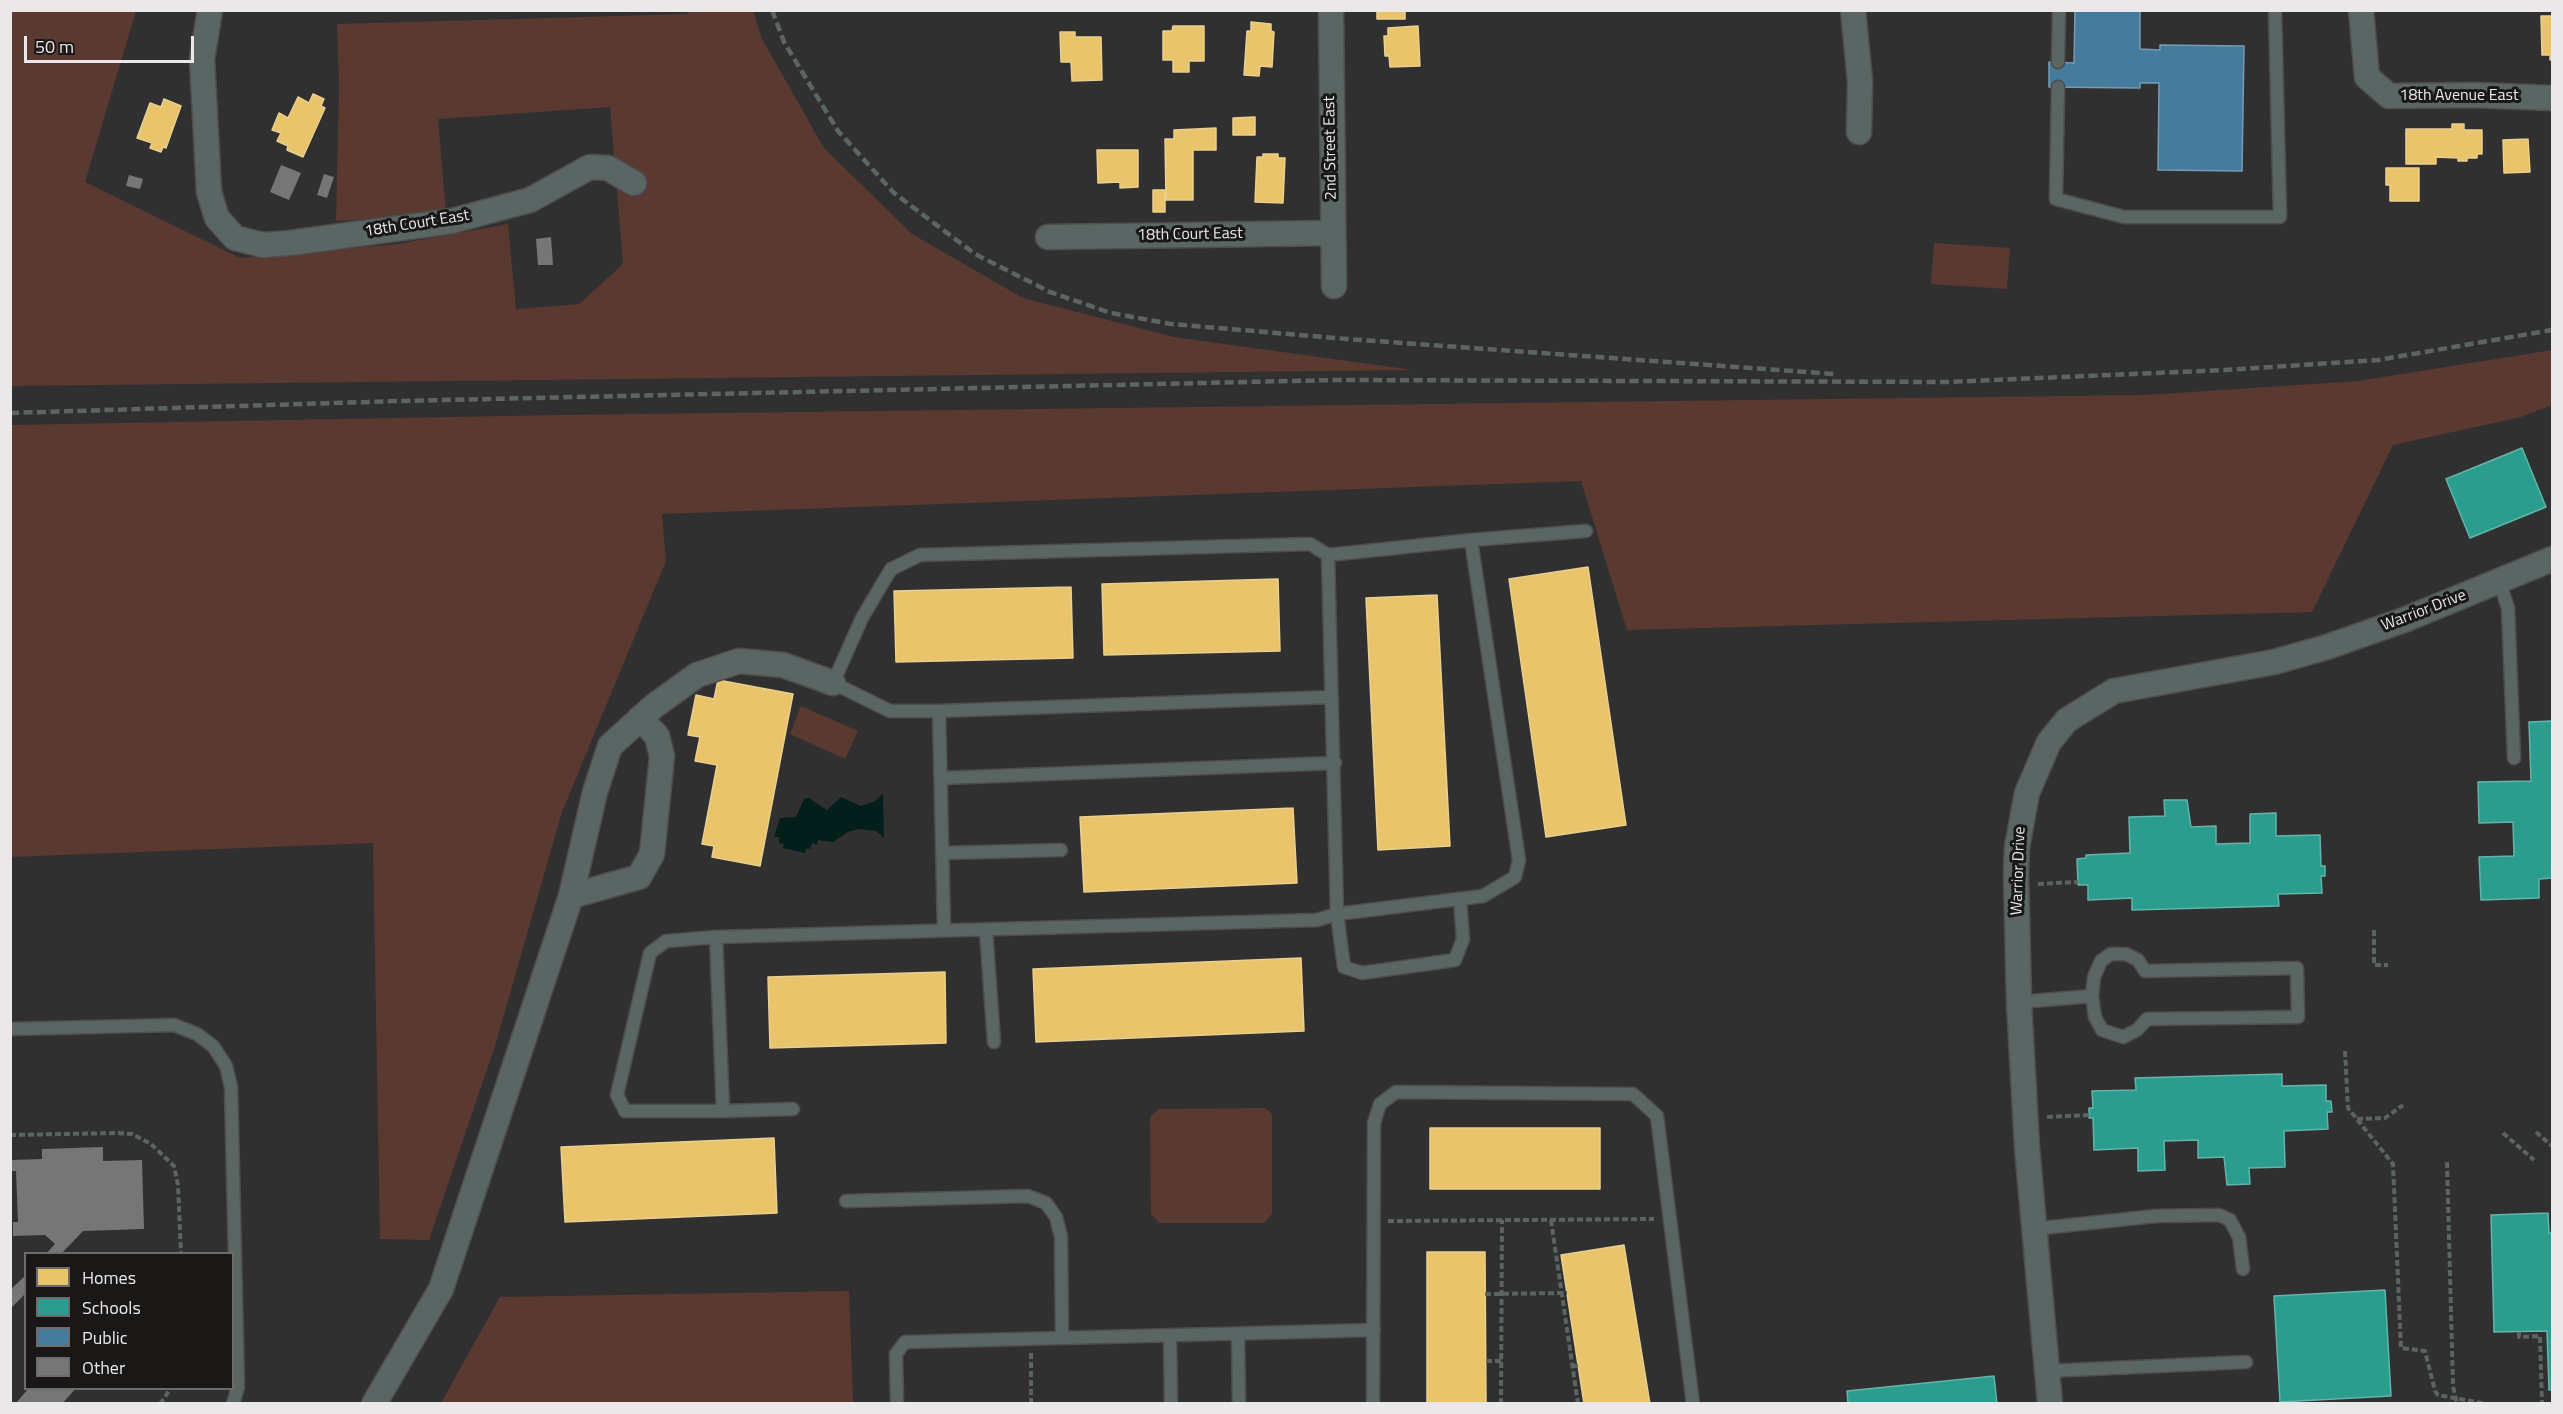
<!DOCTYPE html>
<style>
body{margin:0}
#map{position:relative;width:2563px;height:1414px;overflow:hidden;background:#313030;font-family:"Titillium Web",sans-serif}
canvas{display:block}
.frame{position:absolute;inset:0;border:12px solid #eae8e8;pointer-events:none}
.legend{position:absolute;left:24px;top:1252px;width:210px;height:138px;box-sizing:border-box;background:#191817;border:2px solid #6d6b6b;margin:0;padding:8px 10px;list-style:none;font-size:18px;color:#eae8e8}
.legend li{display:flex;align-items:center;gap:12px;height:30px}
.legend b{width:30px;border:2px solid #6d6b6b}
.scale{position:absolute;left:24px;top:36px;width:170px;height:27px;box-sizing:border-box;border:3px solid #eae8e8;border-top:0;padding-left:8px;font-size:18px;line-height:21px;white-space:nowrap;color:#eae8e8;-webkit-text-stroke:4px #191817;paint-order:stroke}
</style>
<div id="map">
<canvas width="2563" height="1414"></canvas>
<div class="frame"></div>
<ul class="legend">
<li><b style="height:16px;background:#e9c46a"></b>Homes</li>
<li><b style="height:16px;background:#2a9d8f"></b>Schools</li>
<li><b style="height:16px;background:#457b9d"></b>Public</li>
<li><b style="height:16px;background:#777676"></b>Other</li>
</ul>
<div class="scale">50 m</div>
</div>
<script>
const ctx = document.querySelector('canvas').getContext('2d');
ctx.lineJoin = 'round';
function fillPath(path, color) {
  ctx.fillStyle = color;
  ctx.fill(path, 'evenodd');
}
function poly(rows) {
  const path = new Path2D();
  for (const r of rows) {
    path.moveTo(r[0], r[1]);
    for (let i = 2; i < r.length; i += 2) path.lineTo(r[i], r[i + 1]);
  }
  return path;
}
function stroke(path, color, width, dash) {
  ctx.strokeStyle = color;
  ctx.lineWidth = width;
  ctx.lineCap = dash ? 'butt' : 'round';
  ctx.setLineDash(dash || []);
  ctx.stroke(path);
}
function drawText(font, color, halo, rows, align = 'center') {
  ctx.font = font + ' "Titillium Web",sans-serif';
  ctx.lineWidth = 6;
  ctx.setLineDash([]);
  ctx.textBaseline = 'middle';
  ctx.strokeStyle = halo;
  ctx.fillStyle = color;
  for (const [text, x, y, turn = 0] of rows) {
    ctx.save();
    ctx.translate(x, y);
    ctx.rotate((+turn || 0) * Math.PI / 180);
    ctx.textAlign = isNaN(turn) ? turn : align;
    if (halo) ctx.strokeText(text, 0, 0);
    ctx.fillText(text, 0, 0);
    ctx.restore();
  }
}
fillPath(poly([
 [689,10,753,11,762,39,824,148,912,234,1023,298,1174,337,1413,370,11,386,10,11,136,11,85,182,240,258,398,244,508,224,516,309,579,304,623,264,610,107,438,119,446,214,336,221,339,87,337,24,688,14],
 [1934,243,2010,248,2007,289,1931,284],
 [2552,350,2552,405,2521,417,2393,445,2312,612,1627,630,1581,481,662,514,666,561,562,812,495,1046,429,1240,380,1239,373,843,11,857,11,425,561,415,2146,395,2358,381],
 [801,706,858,731,845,759,790,734],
 [1265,1108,1272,1114,1272,1214,1264,1223,1159,1223,1151,1214,1150,1117,1159,1109],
 [849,1291,853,1403,441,1403,500,1297]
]), '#5a3930');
fillPath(poly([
 [883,794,884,838,876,831,858,829,848,832,833,842,818,840,817,845,812,843,810,849,806,848,805,853,783,848,784,844,779,843,779,837,774,837,780,818,796,817,804,799,809,798,827,810,841,797,861,806,875,801]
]), '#041f1b');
const homes = poly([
 [1377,10,1405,10,1405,19,1377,19,1377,10],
 [2541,16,2552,16,2552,59,2550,60,2550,55,2542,55,2541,16],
 [1251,22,1271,24,1271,31,1274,32,1272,67,1260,66,1259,76,1244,75,1247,31,1251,31,1251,22],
 [1173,26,1204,26,1204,61,1189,61,1189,72,1173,72,1173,60,1163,60,1163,31,1172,31,1173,26],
 [1418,26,1420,66,1390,67,1389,56,1385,56,1384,36,1388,36,1388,28,1418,26],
 [1060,32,1075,32,1075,37,1101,37,1102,80,1072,81,1071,62,1061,62,1060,32],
 [313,94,324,99,321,106,325,108,303,157,287,150,288,146,277,141,281,133,272,130,279,113,288,118,298,97,309,103,313,94],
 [164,99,181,106,166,148,163,147,161,152,150,148,152,143,137,138,150,103,161,107,164,99],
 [1255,117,1255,135,1233,135,1233,118,1255,117],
 [2452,124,2464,124,2464,130,2482,130,2482,154,2477,154,2477,158,2467,158,2467,161,2458,161,2458,158,2436,157,2436,164,2406,164,2406,129,2452,129,2452,124],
 [1216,128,1216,150,1193,150,1193,200,1166,200,1165,139,1174,139,1174,130,1216,128],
 [2528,139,2530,172,2504,173,2503,140,2528,139],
 [1097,150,1138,150,1138,187,1120,188,1120,182,1098,183,1097,150],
 [1263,154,1278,154,1278,158,1285,158,1283,203,1255,202,1257,157,1263,157,1263,154],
 [2386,168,2419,168,2419,201,2390,201,2390,185,2386,185,2386,168],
 [1153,190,1165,190,1165,212,1153,212,1153,190],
 [1588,567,1626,825,1546,837,1509,579,1588,567],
 [1278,579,1280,651,1104,655,1102,584,1278,579],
 [1071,587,1073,658,896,662,894,591,1071,587],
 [1437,595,1450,846,1378,850,1366,598,1437,595],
 [718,680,793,694,760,866,712,857,714,846,702,844,717,765,695,761,700,737,688,735,696,695,714,699,718,680],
 [1293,808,1297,883,1084,892,1080,817,1293,808],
 [1301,958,1304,1031,1036,1042,1033,969,1301,958],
 [945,972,946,1043,770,1048,768,977,945,972],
 [1430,1128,1600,1128,1600,1189,1430,1189,1430,1128],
 [774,1138,777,1213,565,1222,561,1147,774,1138],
 [1624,1245,1650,1404,1584,1404,1561,1255,1624,1245],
 [1427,1252,1485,1252,1486,1404,1427,1404,1427,1252]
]);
fillPath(homes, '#e9c46a');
stroke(homes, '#e9cf90', 1.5);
const schools = poly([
 [2522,448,2546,507,2470,538,2446,479,2522,448],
 [2552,721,2552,878,2539,879,2539,898,2481,900,2479,857,2514,856,2513,822,2479,823,2478,782,2531,781,2529,722,2552,721],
 [2164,800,2187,800,2191,827,2216,826,2216,844,2250,843,2250,814,2276,813,2276,836,2320,835,2321,866,2325,866,2325,876,2321,876,2322,893,2278,894,2279,906,2132,910,2132,898,2088,900,2088,885,2078,885,2077,859,2086,858,2086,855,2130,853,2129,817,2165,816,2164,800],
 [2282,1074,2282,1086,2326,1085,2326,1101,2331,1101,2332,1112,2327,1112,2328,1129,2284,1131,2285,1167,2249,1168,2250,1184,2227,1185,2224,1157,2198,1158,2198,1140,2164,1141,2165,1170,2138,1171,2138,1148,2094,1150,2093,1118,2089,1118,2089,1108,2093,1108,2092,1091,2136,1090,2135,1078,2282,1074],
 [2548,1213,2549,1233,2552,1233,2552,1390,2549,1390,2547,1331,2494,1332,2491,1215,2548,1213],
 [2385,1290,2391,1396,2280,1402,2274,1296,2385,1290],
 [1994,1376,1997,1404,1848,1404,1847,1391,1994,1376]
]);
fillPath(schools, '#2a9d8f');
stroke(schools, '#64b4aa', 1.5);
const public = poly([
 [2075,10,2140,10,2140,49,2160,50,2160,45,2244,46,2242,171,2158,170,2159,83,2140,83,2140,88,2049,87,2049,62,2074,63,2075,10]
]);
fillPath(public, '#457b9d');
stroke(public, '#769cb4', 1.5);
fillPath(poly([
 [281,165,301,173,289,200,270,192],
 [324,174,334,177,327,198,317,195],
 [129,175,143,179,140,189,126,186],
 [551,237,553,265,538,265,536,239],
 [103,1147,103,1161,142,1160,144,1229,83,1231,61,1254,46,1254,55,1244,45,1235,13,1236,13,1222,18,1222,16,1171,11,1171,11,1160,42,1159,42,1149],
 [26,1275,26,1293,10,1309,10,1290],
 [29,1388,76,1388,62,1404,15,1404]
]), '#777676');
const service = poly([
 [2058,62,2059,10],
 [2058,87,2056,199,2124,217,2280,217,2275,10],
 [1471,540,1586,531],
 [1328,555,1337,914,1344,967,1362,973,1455,960,1463,939,1460,899],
 [2499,581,2508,608,2514,758],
 [939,711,1332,697],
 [943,778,1335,763],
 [943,853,1061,850],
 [986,930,994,1042],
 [716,937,723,1111,625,1111,617,1095,650,953,666,941,716,937,1317,920,1337,914,1483,896,1515,877,1519,860,1471,540,1328,555,1310,544,920,555,891,569,862,618,833,683,890,711,939,711,944,930],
 [2019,1002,2092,996,2095,1017,2102,1030,2123,1037,2137,1030,2147,1019,2298,1017,2297,968,2145,971,2138,960,2126,954,2111,954,2101,961,2094,977,2092,996],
 [10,1029,174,1025,197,1034,213,1046,226,1066,231,1087,238,1387,233,1404],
 [723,1111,793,1109],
 [846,1201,1028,1196,1046,1203,1056,1217,1061,1237,1062,1338],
 [2033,1229,2156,1216,2219,1215,2230,1220,2239,1237,2243,1269],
 [1238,1335,1239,1404],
 [1170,1336,1171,1404],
 [2047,1371,2246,1362],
 [897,1404,896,1354,905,1342,1374,1330],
 [1373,1404,1374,1123,1380,1104,1396,1092,1633,1094,1657,1116,1693,1404]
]);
const minor = poly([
 [210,10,202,59,209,192,217,218,235,238,263,245,290,243,452,221,530,200,590,167,608,168,634,183],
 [1331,10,1334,286],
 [1853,10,1860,81,1859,132],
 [2361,10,2367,77,2389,96,2474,95,2552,98],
 [1048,237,1333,233],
 [571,896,639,877,652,854,662,756,657,736,640,718],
 [374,1404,441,1289,571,896,595,792,610,746,654,706,697,675,739,661,783,665,833,683],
 [2050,1404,2027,1147,2019,1002,2016,873,2017,847,2027,793,2049,742,2067,720,2114,691,2274,662,2327,647,2404,620,2552,559]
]);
stroke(service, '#4f4d4d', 15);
stroke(minor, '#4f4d4d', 27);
stroke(poly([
 [2038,884,2078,882],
 [2374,930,2374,965,2388,965],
 [2345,1051,2348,1108,2393,1164,2401,1348,2425,1351,2435,1391,2438,1395,2487,1404],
 [2047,1117,2089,1115],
 [2357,1119,2385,1118,2403,1105],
 [2536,1132,2552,1146],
 [2503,1133,2534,1160],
 [10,1135,118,1133,132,1134,151,1144,174,1166,178,1185,181,1254],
 [2447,1162,2453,1386,2457,1404],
 [1551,1220,1578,1404],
 [1388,1221,1654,1219],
 [1485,1294,1567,1293],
 [2519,1332,2519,1337,2540,1336,2542,1404],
 [1031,1353,1031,1404],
 [1486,1361,1501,1361],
 [1572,1366,1578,1366],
 [160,1404,171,1388],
 [1501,1404,1502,1220]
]), '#5c6462', 4, [6, 3]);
stroke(service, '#5a6664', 12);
stroke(minor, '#5a6664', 24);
stroke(poly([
 [772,10,784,42,838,131,894,193,975,254,1050,292,1111,313,1171,324,1347,339,1834,374],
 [10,413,399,401,1335,380,1948,382,2225,370,2378,360,2552,330]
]), '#5c6563', 4.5, [9, 4.5]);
drawText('16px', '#eae8e8', '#191817', [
 ["18th Avenue East",2459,96],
 ["2nd Street East",1331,148,-91],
 ["18th Court East",417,224,-9],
 ["18th Court East",1190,235,-1],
 ["Warrior Drive",2424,611,-21],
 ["Warrior Drive",2019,871,-88]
]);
</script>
